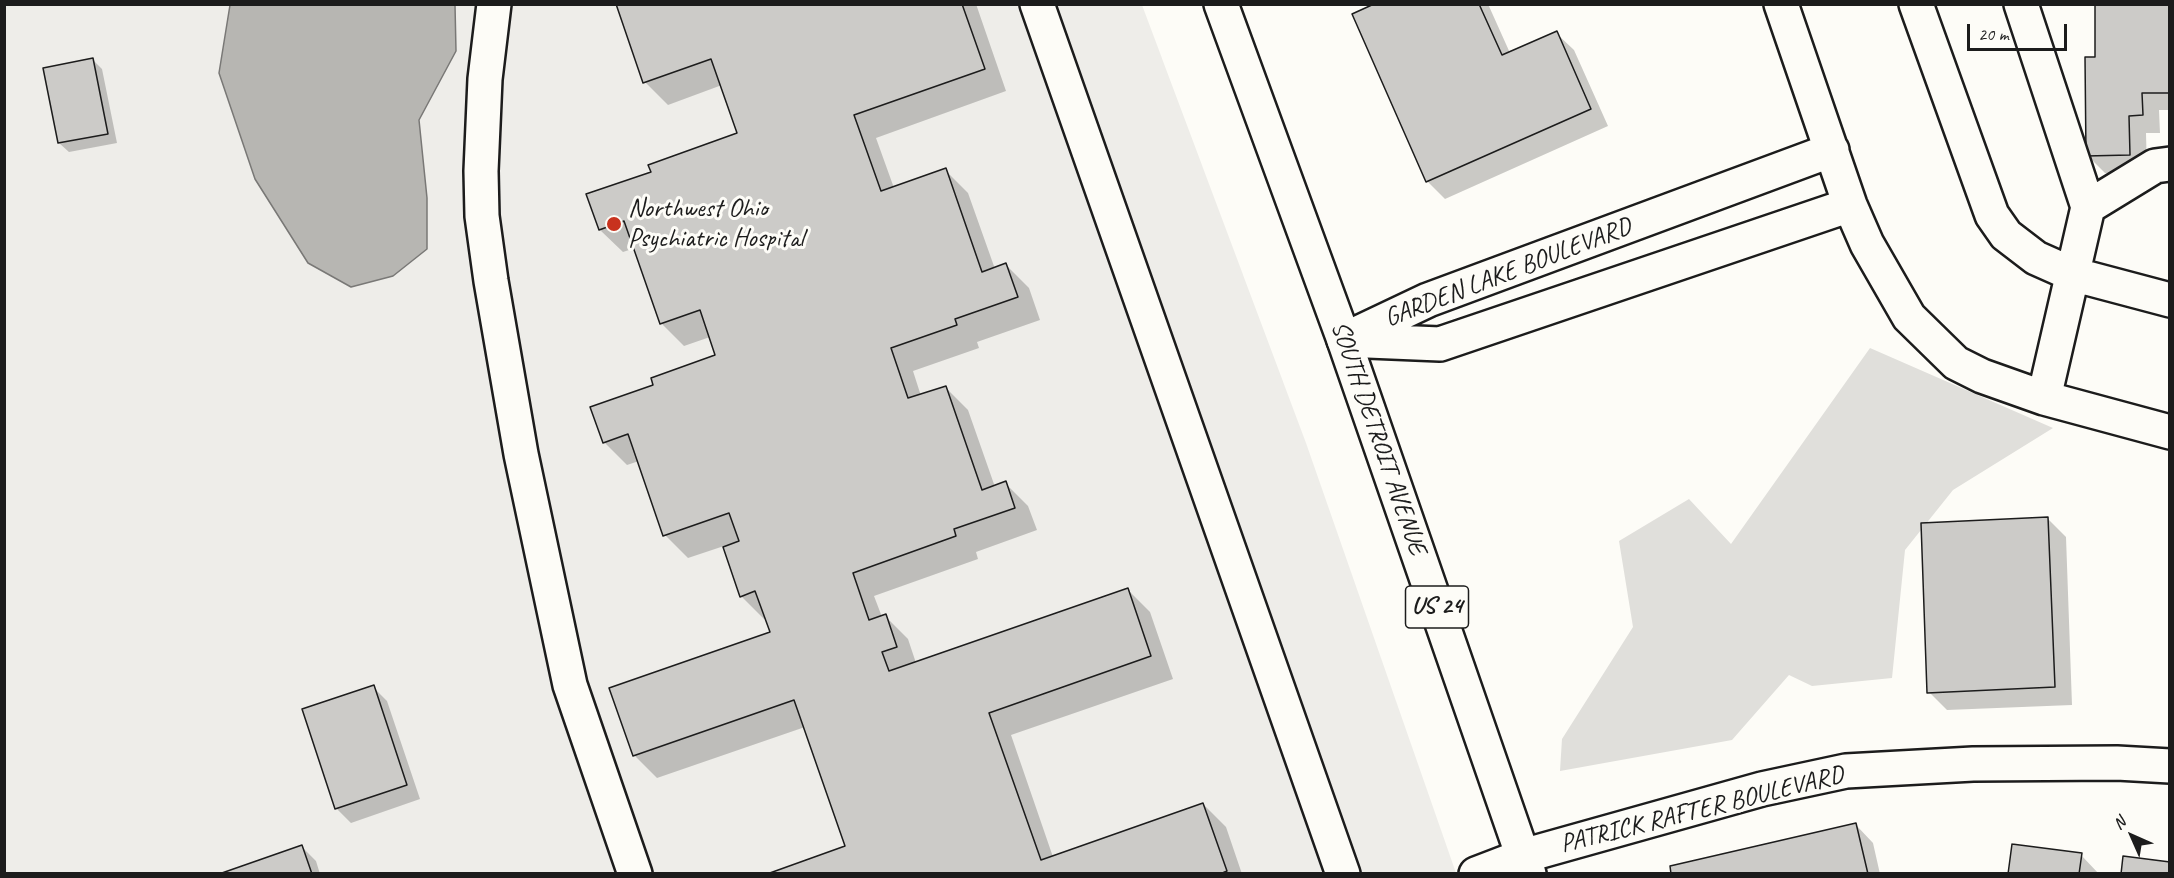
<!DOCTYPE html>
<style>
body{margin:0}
#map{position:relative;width:2174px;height:878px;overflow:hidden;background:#fdfcf7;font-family:Caveat,sans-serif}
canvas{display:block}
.frame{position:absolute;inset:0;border:6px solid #1c1c1c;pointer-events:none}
.north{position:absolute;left:2102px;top:806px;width:60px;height:60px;-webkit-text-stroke:4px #fdfcf7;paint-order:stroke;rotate:315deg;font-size:16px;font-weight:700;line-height:24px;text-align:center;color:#1c1c1c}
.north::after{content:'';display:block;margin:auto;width:21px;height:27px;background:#1c1c1c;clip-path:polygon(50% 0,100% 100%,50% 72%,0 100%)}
.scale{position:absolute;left:1967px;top:24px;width:100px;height:27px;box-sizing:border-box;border:3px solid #1c1c1c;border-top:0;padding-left:8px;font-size:18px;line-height:21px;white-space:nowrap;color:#1c1c1c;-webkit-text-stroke:4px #fdfcf7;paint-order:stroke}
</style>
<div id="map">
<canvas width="2174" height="878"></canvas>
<div class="frame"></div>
<div class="north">N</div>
<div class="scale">20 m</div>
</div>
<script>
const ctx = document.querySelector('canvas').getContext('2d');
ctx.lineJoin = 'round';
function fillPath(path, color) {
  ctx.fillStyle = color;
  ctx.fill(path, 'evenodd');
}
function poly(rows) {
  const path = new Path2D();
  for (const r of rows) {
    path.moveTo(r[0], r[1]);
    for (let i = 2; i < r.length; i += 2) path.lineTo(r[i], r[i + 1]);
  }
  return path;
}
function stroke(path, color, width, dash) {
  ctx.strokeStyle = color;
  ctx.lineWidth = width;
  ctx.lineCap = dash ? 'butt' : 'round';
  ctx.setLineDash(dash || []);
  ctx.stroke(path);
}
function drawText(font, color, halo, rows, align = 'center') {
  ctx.font = font + ' Caveat,sans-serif';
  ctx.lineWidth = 6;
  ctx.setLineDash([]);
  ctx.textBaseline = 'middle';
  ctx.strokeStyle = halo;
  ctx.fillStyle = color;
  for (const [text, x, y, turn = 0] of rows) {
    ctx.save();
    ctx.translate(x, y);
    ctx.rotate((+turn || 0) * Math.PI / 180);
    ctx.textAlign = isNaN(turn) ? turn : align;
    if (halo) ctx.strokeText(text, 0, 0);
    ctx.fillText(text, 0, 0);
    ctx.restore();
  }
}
fillPath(poly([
 [5,4,1142,5,1306,443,1456,873,5,874]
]), '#eeede9');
fillPath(poly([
 [1870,348,2053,428,1953,490,1905,550,1892,678,1812,686,1789,675,1732,740,1560,771,1562,739,1633,627,1619,541,1689,499,1731,544]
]), '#e0dfdb');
const water = poly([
 [230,5,455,5,456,51,419,120,427,198,427,249,393,276,351,287,308,263,255,179,219,73,230,5]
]);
fillPath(water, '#b7b6b2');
stroke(water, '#797876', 1.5);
fillPath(poly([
 [618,4,976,4,1006,91,876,138,894,188,945,170,968,193,995,269,1006,265,1029,288,1040,320,977,342,979,348,913,371,921,396,945,387,968,410,995,487,1005,483,1028,506,1037,530,976,552,978,559,874,596,882,617,885,616,908,639,916,663,1127,589,1150,612,1173,679,1011,735,1053,857,1203,804,1226,827,1242,874,771,874,847,847,805,727,657,778,634,755,771,633,766,618,764,619,741,596,724,546,688,558,665,535,639,461,627,465,604,442,655,386,717,356,710,337,684,346,661,323,635,248,623,252,600,230,588,195,653,173,739,134,722,85,668,105,645,82],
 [1376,4,1488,4,1510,53,1556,33,1574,50,1608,126,1445,199,1427,181],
 [2170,4,2170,110,2159,110,2160,133,2146,133,2147,172,2105,173,2087,155,2096,58],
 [93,60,102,69,117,143,69,152,59,143],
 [2048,519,2066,537,2072,705,1947,710,1929,692],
 [373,687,387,701,420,799,351,823,337,809,304,710],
 [1856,825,1873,843,1880,874,1673,874],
 [302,847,316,861,320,874,224,874],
 [2081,855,2099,874,2009,874]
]), '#0003');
const building = poly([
 [616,4,962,4,985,69,854,115,881,191,946,168,982,272,1006,263,1018,297,955,319,957,325,891,348,908,398,946,386,982,490,1006,481,1015,508,954,529,956,536,853,573,869,620,886,614,897,647,882,652,889,671,1128,588,1151,656,989,713,1041,860,1203,803,1227,871,1220,874,767,874,845,846,794,700,633,756,609,688,770,632,755,591,740,597,723,547,739,541,729,513,663,536,628,434,603,443,590,407,653,385,651,378,715,355,700,310,660,324,624,221,599,230,586,194,651,172,648,165,737,133,711,59,643,83,616,4],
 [1374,4,1479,4,1502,55,1557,31,1591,109,1426,182,1352,14,1374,4],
 [2095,4,2170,4,2170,93,2142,93,2143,115,2129,116,2130,155,2086,156,2085,57,2095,57,2095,4],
 [93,58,108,134,58,143,43,68,93,58],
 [2048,517,2055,687,1927,693,1921,523,2048,517],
 [374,685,407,785,335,809,302,709,374,685],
 [1856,823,1868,874,1671,874,1670,866,1856,823],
 [2012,844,2082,853,2079,874,2008,874,2012,844],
 [302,845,312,874,219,874,302,845],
 [2123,856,2170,862,2170,874,2121,874,2123,856]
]);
fillPath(building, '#cccbc8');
stroke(building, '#1c1c1c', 1.5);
const minor = poly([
 [494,4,485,79,481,171,482,216,491,281,521,454,570,685,635,874],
 [1037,4,1343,874],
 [1781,4,1850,205,1867,244,1909,317,1956,363,1982,376,2044,398,2170,432],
 [1916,4,1992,215,2006,235,2036,258,2072,274,2170,300],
 [2021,4,2088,207,2044,398],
 [2088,207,2155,166,2170,164],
 [1350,337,1428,300,1832,150],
 [1344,340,1440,344,1850,205],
 [1476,874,1523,856,1762,789,1846,771,1973,764,2117,763,2170,766]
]);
const major = poly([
 [1221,4,1344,340,1529,874]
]);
stroke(minor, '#1c1c1c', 38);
stroke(major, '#1c1c1c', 38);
stroke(minor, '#fdfcf7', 33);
stroke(major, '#fdfcf7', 33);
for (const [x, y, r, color] of [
 [614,224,8,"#c8321e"]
]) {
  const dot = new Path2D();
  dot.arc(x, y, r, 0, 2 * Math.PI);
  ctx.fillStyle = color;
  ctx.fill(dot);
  stroke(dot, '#fdfcf7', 2);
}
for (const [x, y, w] of [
 [1437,607,63]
]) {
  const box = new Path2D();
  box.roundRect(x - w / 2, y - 21, w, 42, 4.5);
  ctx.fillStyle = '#fdfcf7';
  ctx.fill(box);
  stroke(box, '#1c1c1c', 1.5);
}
drawText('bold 24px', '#1c1c1c', null, [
 ["US 24",1437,607]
]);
drawText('26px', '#1c1c1c', '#fdfcf7', [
 ["Northwest Ohio",628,209],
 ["Psychiatric Hospital",628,239]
], 'left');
drawText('26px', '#1c1c1c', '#fdfcf7', [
 ["GARDEN LAKE BOULEVARD",1508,273,-21],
 ["SOUTH DETROIT AVENUE",1378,438,71],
 ["PATRICK RAFTER BOULEVARD",1702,810,-14]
]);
</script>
